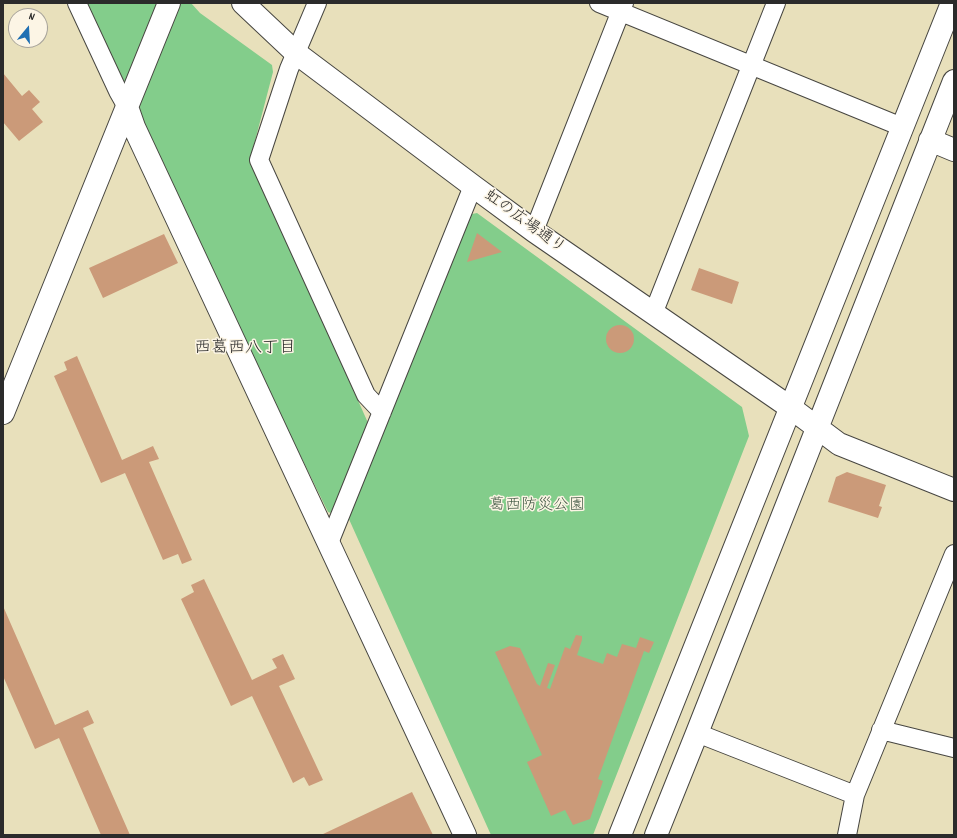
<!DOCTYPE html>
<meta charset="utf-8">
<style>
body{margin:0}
#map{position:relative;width:957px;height:838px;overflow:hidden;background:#e8e0bb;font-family:Dekko,sans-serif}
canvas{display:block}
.frame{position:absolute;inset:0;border:4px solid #2b2b2b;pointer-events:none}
.north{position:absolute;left:8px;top:8px;width:40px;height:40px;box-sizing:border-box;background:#fcf5e5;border:1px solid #a8a49b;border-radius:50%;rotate:18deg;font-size:11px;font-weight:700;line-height:16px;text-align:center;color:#2b2b2b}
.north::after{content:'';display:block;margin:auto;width:14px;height:18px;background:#1f6fb2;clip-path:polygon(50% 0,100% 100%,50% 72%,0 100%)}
</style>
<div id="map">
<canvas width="957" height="838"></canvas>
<div class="frame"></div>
<div class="north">N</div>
</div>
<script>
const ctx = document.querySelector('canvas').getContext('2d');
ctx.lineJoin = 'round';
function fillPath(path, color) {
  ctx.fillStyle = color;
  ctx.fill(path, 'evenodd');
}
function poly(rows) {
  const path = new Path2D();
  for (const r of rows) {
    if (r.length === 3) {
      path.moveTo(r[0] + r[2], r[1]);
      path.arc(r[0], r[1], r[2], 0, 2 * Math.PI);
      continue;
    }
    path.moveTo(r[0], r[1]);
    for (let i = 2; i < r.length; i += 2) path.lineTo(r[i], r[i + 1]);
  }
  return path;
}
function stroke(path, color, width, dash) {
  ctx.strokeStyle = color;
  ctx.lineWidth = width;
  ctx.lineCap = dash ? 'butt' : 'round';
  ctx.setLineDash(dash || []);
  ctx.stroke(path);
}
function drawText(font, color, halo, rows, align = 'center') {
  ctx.font = font + ' Dekko,"Klee One",sans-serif';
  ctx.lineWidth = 3;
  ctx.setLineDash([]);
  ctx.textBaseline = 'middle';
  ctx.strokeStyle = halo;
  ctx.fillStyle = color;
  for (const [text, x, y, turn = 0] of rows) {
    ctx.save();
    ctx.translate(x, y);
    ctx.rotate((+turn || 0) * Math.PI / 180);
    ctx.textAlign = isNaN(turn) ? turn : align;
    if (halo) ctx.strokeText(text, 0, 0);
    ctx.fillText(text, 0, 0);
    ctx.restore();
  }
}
fillPath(poly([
 [81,3,191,3,200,13,272,65,273,72,250,160,369,425,334,514,328,512,138,124],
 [477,213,742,407,749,436,593,835,491,835,348,517,467,215]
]), '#83cd8b');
fillPath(poly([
 [3,73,22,96,29,90,40,102,32,109,43,122,19,141,3,122],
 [477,233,502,252,467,262],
 [164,234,178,263,103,298,89,268],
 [699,268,739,282,732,304,691,290],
 [620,339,14],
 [77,356,122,460,153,446,159,459,149,462,192,560,182,564,178,554,163,560,125,473,101,483,54,376,67,370,64,362],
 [847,472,886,485,879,506,882,507,878,518,828,502,836,477],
 [204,579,252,680,277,668,272,659,283,654,295,679,279,686,323,780,309,786,304,777,293,783,252,696,231,706,181,599,194,592,191,585],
 [3,606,55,725,88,710,94,723,83,728,130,835,101,835,59,738,35,749,3,676],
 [576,635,582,636,582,640,577,655,603,664,607,653,617,657,622,644,636,648,640,637,654,642,649,653,644,651,598,779,603,781,590,819,573,825,565,810,551,816,527,762,542,755,495,652,510,646,520,648,537,684,540,686,548,663,555,665,547,688,550,689,565,647,570,649],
 [412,792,433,835,321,835]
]), '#cb9a79');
const minor = poly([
 [77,3,118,91,127,107],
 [317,3,289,69,259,160,366,395,382,412],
 [599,3,902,127],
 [534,231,624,3],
 [653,314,776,3],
 [329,543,473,186],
 [881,730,954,748],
 [697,733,855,795],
 [847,835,855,795,954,554]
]);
const tertiary = poly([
 [243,3,296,53,473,186,534,231,791,408,839,444,954,490],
 [127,107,134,127,465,835],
 [930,140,954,150],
 [3,413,169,3],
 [620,835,952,3],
 [656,835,697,733,954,81]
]);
stroke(minor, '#474641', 20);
stroke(tertiary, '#474641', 24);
stroke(minor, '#fff', 18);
stroke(tertiary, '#fff', 22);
drawText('16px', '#2b2b2b', '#fcf5e5', [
 ["虹の広場通り",524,223,36]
]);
drawText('16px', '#455c48', '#fcf5e5', [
 ["葛西防災公園",537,507]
]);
drawText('17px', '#2b2b2b', '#fcf5e5', [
 ["西葛西八丁目",245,350]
]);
</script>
